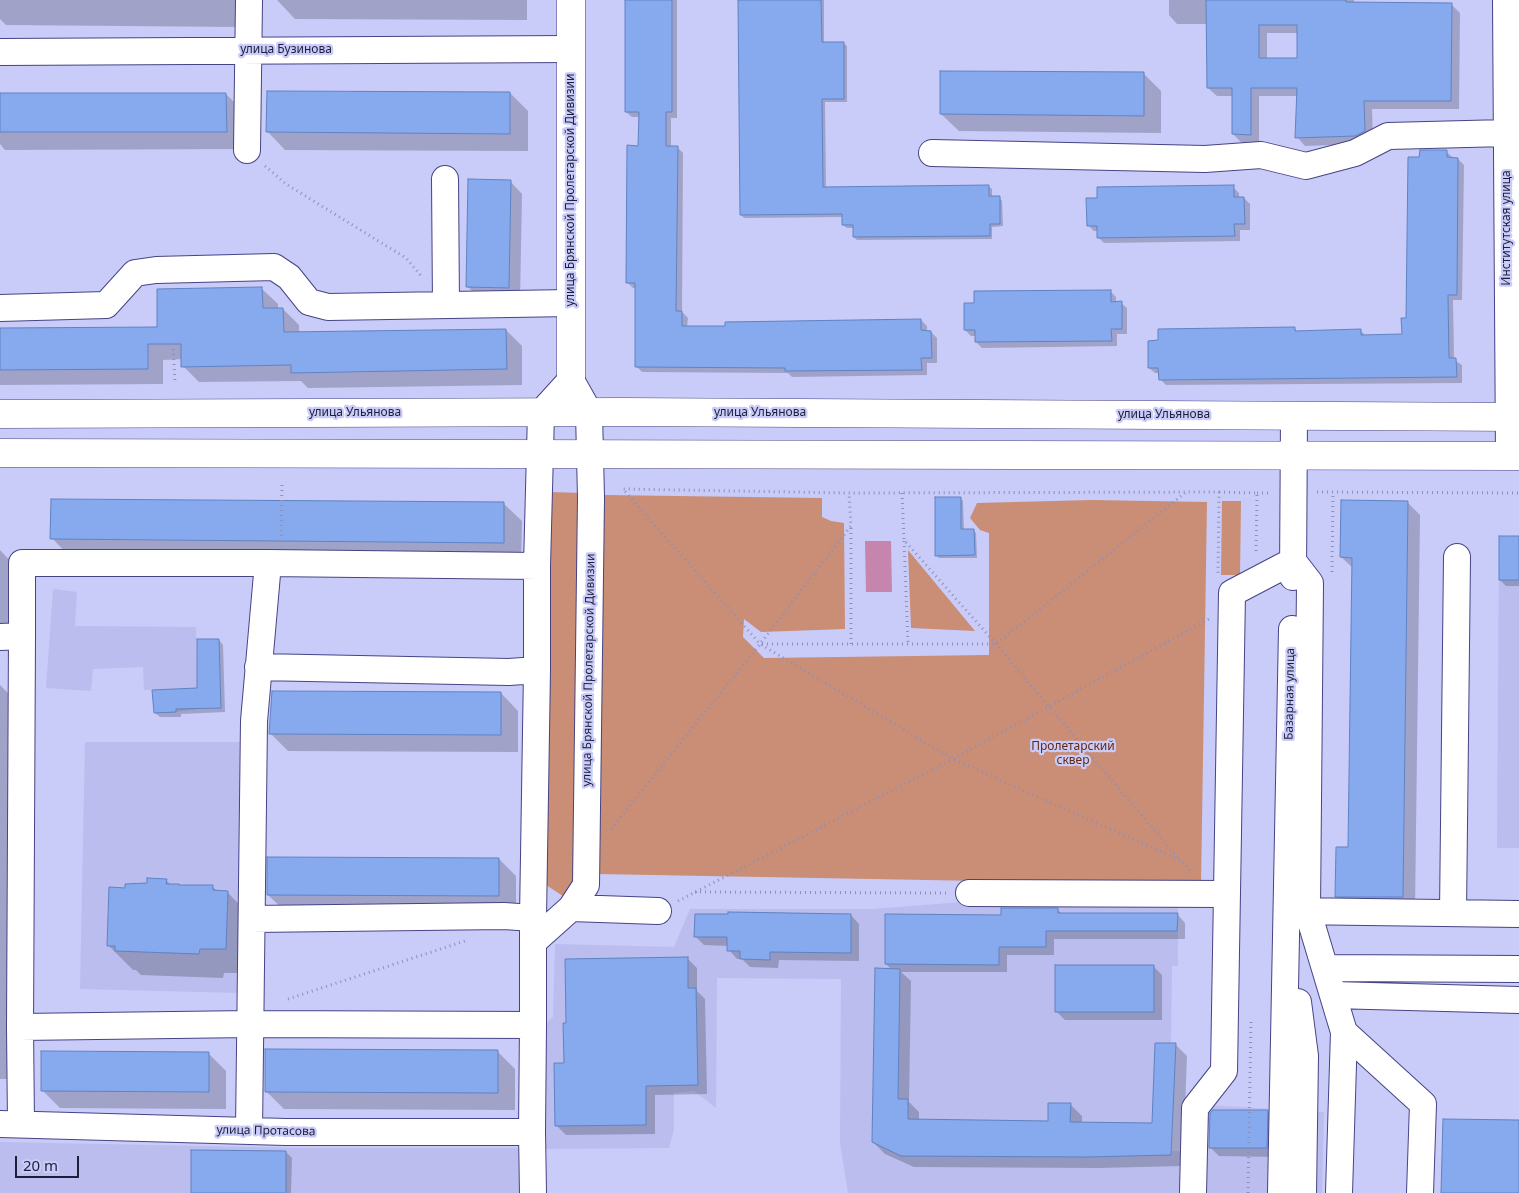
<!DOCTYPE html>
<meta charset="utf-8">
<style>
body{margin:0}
#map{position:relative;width:1519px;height:1193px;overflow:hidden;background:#c9cbf9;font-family:"Noto Sans",sans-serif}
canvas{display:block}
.scale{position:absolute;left:15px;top:1156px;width:64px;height:22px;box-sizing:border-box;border:2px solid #1e1e3a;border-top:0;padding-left:6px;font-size:15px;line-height:18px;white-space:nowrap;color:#1e1e3a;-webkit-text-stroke:4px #c9cbf9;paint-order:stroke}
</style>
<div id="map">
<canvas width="1519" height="1193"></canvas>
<div class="scale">20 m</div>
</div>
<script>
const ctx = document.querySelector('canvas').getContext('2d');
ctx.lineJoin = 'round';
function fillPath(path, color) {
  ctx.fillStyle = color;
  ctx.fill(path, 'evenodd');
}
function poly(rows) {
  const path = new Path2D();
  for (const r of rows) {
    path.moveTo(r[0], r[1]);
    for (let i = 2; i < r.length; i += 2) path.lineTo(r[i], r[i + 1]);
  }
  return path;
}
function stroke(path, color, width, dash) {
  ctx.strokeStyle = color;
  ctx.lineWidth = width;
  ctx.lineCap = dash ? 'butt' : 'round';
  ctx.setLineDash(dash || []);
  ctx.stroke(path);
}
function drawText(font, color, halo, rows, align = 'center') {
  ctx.font = font + ' "Noto Sans",sans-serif';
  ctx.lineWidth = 4.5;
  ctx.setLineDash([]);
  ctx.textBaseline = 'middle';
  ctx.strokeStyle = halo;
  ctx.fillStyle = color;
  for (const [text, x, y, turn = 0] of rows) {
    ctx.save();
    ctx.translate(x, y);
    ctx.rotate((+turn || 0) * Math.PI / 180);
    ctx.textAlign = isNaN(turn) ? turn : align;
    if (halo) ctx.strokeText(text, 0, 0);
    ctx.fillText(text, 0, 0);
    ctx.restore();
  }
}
fillPath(poly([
 [1499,536,1519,536,1519,848,1497,848],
 [53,589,77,592,75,626,196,627,198,709,176,712,175,689,144,690,143,667,93,669,91,691,46,688],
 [85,742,244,742,241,993,80,989],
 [1001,899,1178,905,1178,966,1172,966,1171,1043,1176,1043,1171,1151,1204,1151,1204,1105,1324,1112,1322,1193,848,1193,840,1143,841,979,717,978,716,1108,694,1091,674,1093,674,1129,669,1148,542,1149,544,1024,553,1017,555,944,674,947,690,909,873,909],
 [0,1142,304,1148,521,1148,521,1193,0,1193]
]), '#babdee');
fillPath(poly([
 [547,492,585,493,579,884,569,900,540,881],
 [604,495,822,498,822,517,831,521,844,523,845,629,761,632,744,619,743,637,764,658,989,655,989,533,980,530,970,518,977,503,1091,500,1207,502,1201,885,598,874],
 [1222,501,1241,501,1240,575,1221,575],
 [908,550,975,631,911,628]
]), '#ca8d75');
fillPath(poly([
 [865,541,891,541,892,592,866,592]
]), '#c585ac');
fillPath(poly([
 [0,0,239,0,239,27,6,25,0,19],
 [277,0,527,0,527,20,295,19],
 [626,0,677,0,677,118,671,118,671,147,677,147,683,153,682,312,688,318,687,327,921,320,927,326,927,332,931,332,937,338,937,363,927,363,927,375,792,377,788,373,642,372,636,366,636,288,633,288,627,282,640,147,640,117,632,117,626,112],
 [739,0,824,0,824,43,843,43,847,46,847,102,825,102,826,188,988,186,992,189,992,198,999,197,1002,201,1003,226,992,227,992,239,857,240,854,237,854,228,847,228,843,225,843,217,744,218,741,215],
 [1169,0,1354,0,1354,3,1451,4,1460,13,1459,109,1372,109,1373,140,1364,144,1305,146,1297,137,1298,96,1259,96,1259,143,1242,143,1233,134,1234,96,1217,96,1208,88,1208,24,1177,24,1169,15],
 [1267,33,1298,33,1298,59,1267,60],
 [1144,74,1161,91,1161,133,959,131,941,114],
 [510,93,528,111,528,151,285,150,268,132],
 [0,94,226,94,244,112,244,149,5,150,0,144],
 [1446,151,1452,157,1452,159,1458,159,1464,165,1462,300,1453,300,1454,360,1462,365,1462,383,1166,385,1160,379,1160,373,1155,373,1149,368,1295,329,1298,332,1361,331,1366,336,1403,335,1407,319,1421,158],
 [510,181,522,194,520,299,479,298,467,286],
 [1233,187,1239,193,1239,198,1244,198,1250,204,1250,230,1240,230,1240,241,1104,243,1098,237,1098,231,1094,231,1088,225],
 [262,289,278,304,278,309,283,309,299,325,299,333,506,330,522,346,522,385,308,388,301,381,199,382,183,366,183,359,163,360,163,384,0,385,0,329,159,328],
 [1110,291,1116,297,1116,303,1121,303,1127,308,1127,334,1117,334,1117,346,982,348,976,342,976,336,971,336,965,330],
 [961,498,963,501,964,531,974,531,976,533,977,558,939,558,936,555],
 [1408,503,1420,515,1415,909,1348,908,1336,896,1350,849,1353,568,1341,557],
 [504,504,522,521,521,560,69,556,52,538],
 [1519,537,1519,586,1506,586,1500,580],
 [0,550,16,567,16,628,0,628],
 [219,640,223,645,225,712,181,714,181,717,160,717,155,713,199,690],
 [0,685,15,700,14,1079,0,1079],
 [501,693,518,711,518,752,288,751,270,733],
 [499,859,516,876,516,914,286,912,268,895],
 [166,880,171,885,212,886,218,892,227,892,252,917,250,973,224,973,223,978,141,975,136,970,133,970,108,945,126,889],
 [1058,910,1062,914,1177,914,1185,923,1185,939,1054,939,1054,955,1007,955,1007,972,901,972,911,981,909,1102,919,1112,919,1120,1049,1123,1070,1104,1082,1116,1082,1123,1153,1124,1175,1044,1187,1056,1183,1166,1099,1168,914,1167,885,1154,873,1142,892,970,886,964,1002,916],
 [851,915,859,924,859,961,779,960,778,968,750,967,742,959,737,959,729,950,729,946,704,945,696,937],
 [688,959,697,968,697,991,705,999,707,1094,655,1095,655,1134,566,1135,556,1125],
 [1153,966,1162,975,1162,1020,1065,1020,1056,1011],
 [497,1051,515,1069,515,1110,284,1109,266,1091],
 [208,1053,226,1071,226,1109,60,1108,42,1090],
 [1267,1111,1276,1120,1275,1157,1219,1156,1210,1147],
 [286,1152,292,1158,291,1193,192,1193]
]), '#0003');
const building = poly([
 [625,0,672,0,672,112,666,112,666,146,678,146,676,311,682,311,682,326,725,326,725,322,921,319,921,330,931,331,932,358,921,358,922,370,785,371,785,368,635,367,635,283,626,283,627,145,638,146,639,112,625,112,625,0],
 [738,0,821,0,822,42,844,42,844,99,822,99,823,187,989,185,989,196,1000,196,1000,224,990,224,990,236,853,237,853,225,842,225,842,214,740,215,738,0],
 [1206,0,1346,0,1346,2,1452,3,1451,101,1364,101,1365,131,1355,136,1295,138,1297,88,1251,88,1251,135,1232,134,1232,88,1207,88,1206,0],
 [1259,25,1297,25,1297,58,1259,58,1259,25],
 [940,71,1144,72,1144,116,940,114,940,71],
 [267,91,510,92,510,134,266,132,267,91],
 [0,93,226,93,227,132,0,132,0,93],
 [1420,150,1447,150,1447,157,1458,158,1457,295,1448,295,1449,358,1456,358,1457,377,1159,380,1158,368,1148,368,1148,341,1158,340,1158,329,1295,327,1295,331,1361,329,1361,335,1402,334,1401,318,1406,318,1408,157,1419,157,1420,150],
 [468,179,511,180,509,288,466,287,468,179],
 [1234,185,1234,197,1244,197,1245,224,1234,224,1235,236,1097,238,1097,226,1087,226,1086,198,1097,198,1097,187,1234,185],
 [262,287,263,308,283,308,284,332,506,329,507,369,291,373,291,365,181,367,181,344,148,344,148,369,0,370,0,328,157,327,157,289,262,287],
 [1111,290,1111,302,1122,301,1122,329,1111,329,1112,341,975,342,975,330,964,330,964,303,974,303,974,291,1111,290],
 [935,497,961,497,961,529,974,529,975,555,935,556,935,497],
 [51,499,504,502,504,543,50,539,51,499],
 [1341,500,1408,501,1403,897,1335,897,1336,847,1348,847,1352,558,1340,557,1341,500],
 [1499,536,1519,536,1519,580,1499,580,1499,536],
 [197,639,219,639,221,708,176,709,176,712,154,713,152,690,197,688,197,639],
 [272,691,501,692,501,735,269,734,272,691],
 [267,857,499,858,499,896,267,895,267,857],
 [147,878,167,879,166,884,179,884,179,885,213,885,213,890,228,891,226,949,200,949,199,954,115,951,115,946,107,946,109,887,125,888,125,884,147,883,147,878],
 [1001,908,1058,908,1058,913,1178,913,1177,931,1046,931,1046,947,999,947,999,965,885,964,885,914,1001,915,1001,908],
 [728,912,851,914,851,953,770,952,770,960,740,959,740,951,727,951,727,937,694,937,695,914,728,914,728,912],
 [688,957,688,988,696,988,698,1085,646,1086,646,1125,555,1126,554,1063,564,1063,563,1023,566,1023,565,959,688,957],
 [1055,965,1154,965,1154,1012,1055,1012,1055,965],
 [875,968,900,969,898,1099,908,1099,908,1119,1048,1121,1048,1103,1071,1103,1070,1122,1152,1123,1155,1043,1176,1043,1171,1155,1087,1157,901,1156,872,1142,875,968],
 [265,1049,498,1050,498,1093,265,1092,265,1049],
 [41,1051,209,1052,209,1092,41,1091,41,1051],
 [1213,1110,1268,1110,1267,1148,1209,1148,1210,1113,1213,1110],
 [1443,1119,1519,1120,1519,1193,1441,1193,1443,1119],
 [191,1150,286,1151,286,1193,191,1193,191,1150]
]);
fillPath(building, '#86aaed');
stroke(building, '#6082c2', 1);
const minor = poly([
 [1506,0,1509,456],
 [0,52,571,49],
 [247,150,249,0],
 [932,153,1205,159,1261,155,1306,166,1355,153,1388,136,1506,133],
 [445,179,446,305],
 [0,308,106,305,135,273,156,270,274,267,289,277,309,302,328,307,571,303],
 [1293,577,1294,416],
 [0,637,22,636,22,563,268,563],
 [258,667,509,672,537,670],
 [969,893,1227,894],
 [571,908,658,911],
 [1291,911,1519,914],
 [1453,913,1457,557],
 [252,919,504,916,533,918],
 [533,942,571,908,586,885,591,498,589,412,571,380,541,413,537,566,537,670,533,918,533,1025,532,1132,533,1193],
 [1325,968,1519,969],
 [1333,995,1519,1000],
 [1298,1002,1305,1056,1303,1193],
 [20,1027,22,636],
 [1344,1032,1423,1104,1420,1193],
 [0,1124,286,1132,532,1132],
 [21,1124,20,1027,251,1024,533,1025],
 [249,1130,254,721,268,563,537,566],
 [1193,1193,1195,1108,1224,1071,1232,593,1293,561,1310,583,1307,909,1344,1032,1339,1193],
 [1281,1193,1292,629]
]);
const major = poly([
 [571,380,571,0],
 [0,414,622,412,1519,417],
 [0,453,1519,456]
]);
stroke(minor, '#464485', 28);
stroke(major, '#464485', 29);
stroke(poly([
 [265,166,286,184,406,258,422,277],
 [173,344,175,383],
 [1219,492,1257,493,1256,555],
 [1317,492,1519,493],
 [902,493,904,540,996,644,1179,859],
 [1257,493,1271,493],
 [281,541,282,484],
 [904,541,908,644],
 [1332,572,1333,492],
 [762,644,996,644,1185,493],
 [851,644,851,526],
 [611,829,760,644,851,526,849,493],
 [1190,870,1182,861,953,759,760,644,623,489,849,493,1219,492,1218,574],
 [695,892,946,893],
 [678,901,953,759,1209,619],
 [288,999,465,941],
 [1248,1193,1251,1021]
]), '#8e90b8', 3, [1, 4]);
stroke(minor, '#fff', 26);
stroke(major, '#fff', 28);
drawText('12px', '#1e1e3a', '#c9cbf9', [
 ["улица Бузинова",286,50],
 ["улица Брянской Пролетарской Дивизии",571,190,-90],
 ["Институтская улица",1507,228,-90],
 ["улица Ульянова",355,413],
 ["улица Ульянова",760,413],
 ["улица Ульянова",1164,415],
 ["улица Брянской Пролетарской Дивизии",589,670,-89],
 ["Базарная улица",1290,694,-89],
 ["улица Протасова",266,1131,1]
]);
drawText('12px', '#67280a', '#c9cbf9', [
 ["Пролетарский",1073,747],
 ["сквер",1073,761]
]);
</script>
